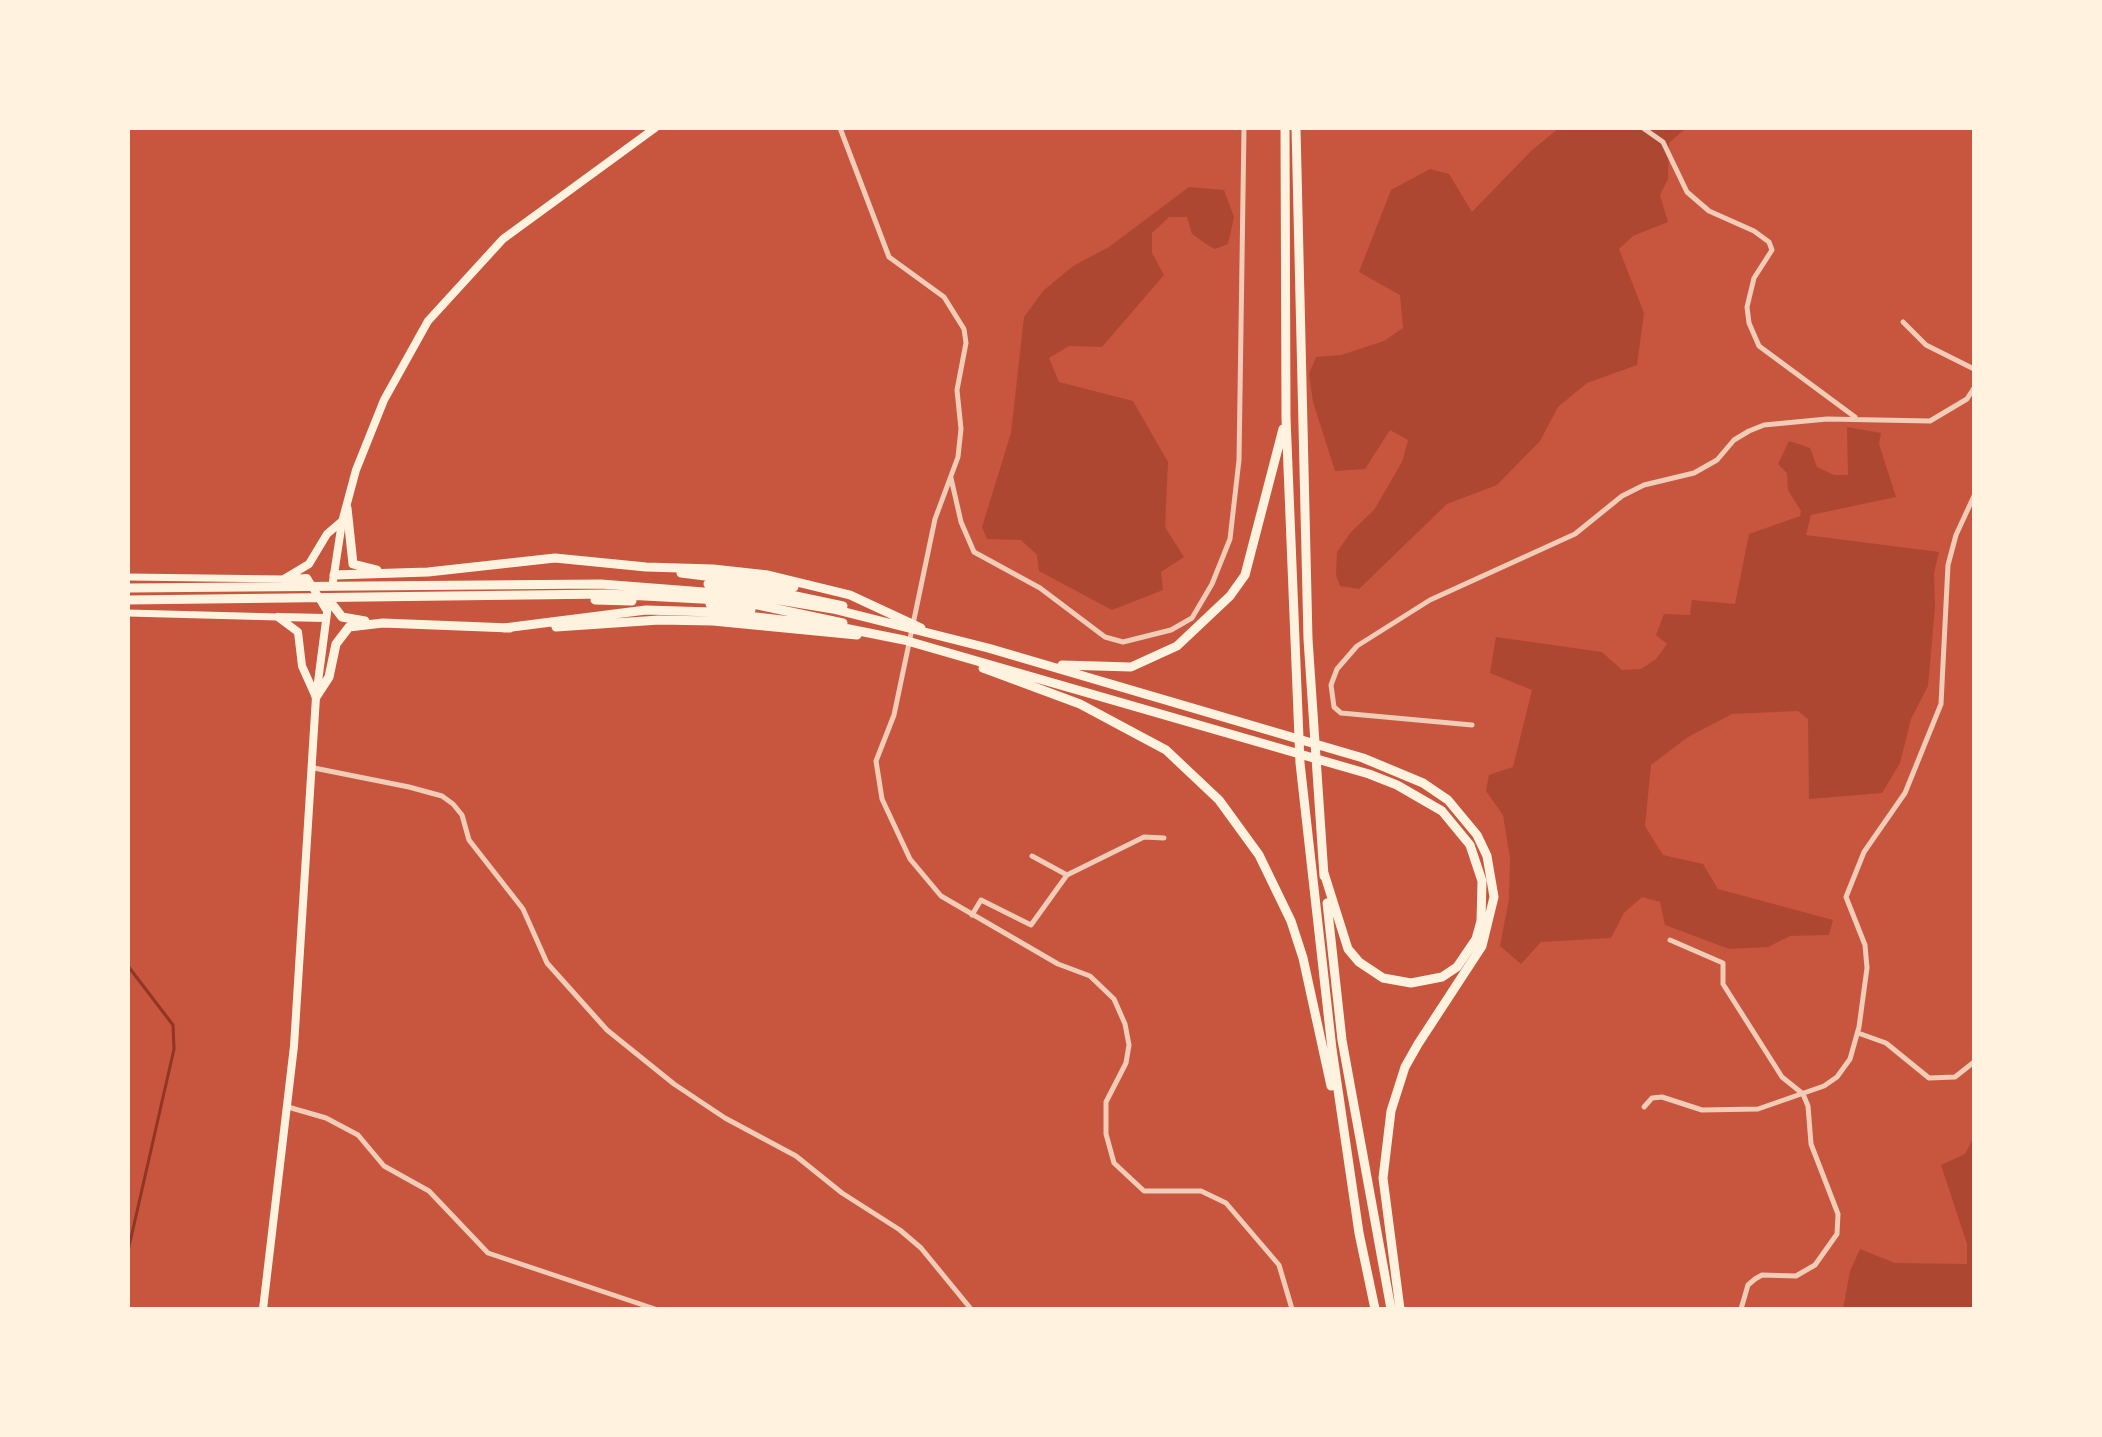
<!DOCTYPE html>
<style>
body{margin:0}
#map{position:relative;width:2102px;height:1437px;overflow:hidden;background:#c8553d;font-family:"Alegreya Sans",sans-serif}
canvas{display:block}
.frame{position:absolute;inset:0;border:130px solid #fff3e0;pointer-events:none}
</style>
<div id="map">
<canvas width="2102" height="1437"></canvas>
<div class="frame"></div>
</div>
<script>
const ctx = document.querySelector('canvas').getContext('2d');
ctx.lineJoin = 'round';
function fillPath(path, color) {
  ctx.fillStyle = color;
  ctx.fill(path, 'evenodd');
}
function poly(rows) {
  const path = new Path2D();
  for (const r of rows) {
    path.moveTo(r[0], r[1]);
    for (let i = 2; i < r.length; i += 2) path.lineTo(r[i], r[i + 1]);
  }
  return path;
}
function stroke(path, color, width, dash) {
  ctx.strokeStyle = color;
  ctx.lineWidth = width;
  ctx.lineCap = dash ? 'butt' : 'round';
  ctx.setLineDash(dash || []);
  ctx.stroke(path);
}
fillPath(poly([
 [1559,128,1686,128,1669,143,1668,179,1660,195,1668,222,1633,236,1619,249,1644,313,1637,365,1587,383,1558,407,1540,441,1497,485,1447,504,1359,589,1340,586,1336,575,1337,552,1351,532,1374,510,1402,462,1408,440,1390,430,1365,469,1335,471,1313,402,1309,374,1316,357,1341,355,1384,341,1403,328,1400,295,1359,272,1391,190,1430,169,1449,174,1472,212,1531,151],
 [1189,187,1224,190,1234,217,1228,244,1215,249,1209,246,1192,234,1187,217,1169,217,1152,233,1152,253,1164,275,1102,347,1069,346,1049,358,1059,382,1133,401,1168,462,1165,527,1184,557,1161,572,1163,590,1112,610,1039,571,1037,555,1021,540,987,539,982,527,1011,433,1024,317,1043,291,1073,266,1109,247],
 [1847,427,1881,433,1879,444,1896,497,1811,515,1806,535,1939,552,1934,573,1935,607,1928,686,1911,719,1900,763,1882,793,1809,799,1808,719,1798,711,1732,714,1688,737,1651,765,1645,826,1663,855,1703,864,1718,889,1833,920,1829,935,1790,936,1768,947,1729,949,1665,925,1660,902,1642,897,1624,913,1611,938,1541,942,1521,964,1500,946,1509,899,1510,858,1503,815,1486,791,1489,775,1513,767,1532,690,1490,673,1496,637,1602,652,1622,670,1641,669,1656,659,1667,644,1656,635,1664,614,1690,615,1692,600,1735,604,1749,534,1800,516,1801,511,1788,490,1787,473,1778,464,1789,441,1810,448,1817,467,1834,475,1848,475],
 [1974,1137,1974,1309,1843,1309,1850,1271,1860,1249,1895,1263,1967,1264,1967,1244,1941,1165,1965,1154]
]), '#ae4732');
stroke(poly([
 [128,966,173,1025,174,1049,128,1251]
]), '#8f3625', 3);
stroke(poly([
 [840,128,889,257,944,297,964,329,966,343,957,390,961,429,958,457,935,519,894,715,876,761,882,799,910,859,941,896,1058,964,1090,976,1114,999,1125,1024,1129,1045,1126,1063,1106,1102,1106,1134,1114,1163,1144,1191,1201,1191,1226,1203,1279,1265,1292,1309],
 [1643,128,1663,142,1687,192,1709,211,1754,231,1769,242,1772,250,1754,278,1747,307,1749,323,1759,346,1855,417],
 [1903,322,1926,345,1974,369],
 [951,478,961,522,974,552,1040,588,1105,637,1123,642,1171,630,1192,618,1212,584,1230,539,1239,460,1244,128],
 [1472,725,1341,713,1334,707,1331,685,1337,669,1357,646,1430,600,1575,534,1622,496,1644,485,1694,473,1717,460,1734,440,1749,431,1764,425,1827,419,1930,421,1967,399,1974,388],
 [314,768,409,787,442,796,453,804,462,815,469,840,523,909,547,963,607,1030,674,1084,725,1118,796,1156,842,1193,900,1230,921,1248,971,1309],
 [1032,856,1067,875],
 [972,915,981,900,1031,925,1067,875,1144,837,1164,838],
 [1670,940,1723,963,1723,984,1782,1077,1803,1094,1808,1106,1811,1144,1838,1214,1837,1234,1815,1265,1796,1276,1762,1275,1755,1279,1748,1285,1741,1309],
 [1858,1033,1886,1043,1929,1078,1955,1077,1974,1062],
 [288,1107,326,1118,358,1135,384,1166,429,1191,488,1253,655,1309],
 [1644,1107,1652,1098,1662,1097,1702,1110,1758,1109,1824,1086,1837,1077,1850,1059,1859,1027,1867,968,1865,945,1846,897,1864,852,1905,793,1941,704,1948,565,1956,535,1974,496]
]), '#f1ccb7', 5);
stroke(poly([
 [128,577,284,579],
 [128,613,278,617]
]), '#fff3e0', 7);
stroke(poly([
 [284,579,309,564,327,534,341,522],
 [288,579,307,578,327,611],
 [333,581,342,522,356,470,384,400,428,321,503,239,655,128],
 [278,617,298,632,302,666,315,695],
 [279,617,326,618],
 [263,1309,294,1046,316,697,329,598]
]), '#fff3e0', 8);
stroke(poly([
 [1285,128,1286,418,1300,763,1332,1049,1359,1233,1375,1309],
 [1296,128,1308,639,1324,876],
 [347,508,353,564,377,570],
 [681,573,794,587],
 [334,575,428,572,555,558,646,567,713,569,768,575,850,595,921,628],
 [708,584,772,591,843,606],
 [128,588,601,584,755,596,833,609,988,648,1363,758,1423,783,1448,800,1477,835,1487,856,1494,897,1482,946,1418,1044,1405,1067,1391,1111,1383,1178,1400,1309],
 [128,600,607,594,739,601,843,623],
 [329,600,342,617,365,621],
 [595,600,632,601],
 [710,604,751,610],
 [556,627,659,620,713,621,857,635],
 [504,628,646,610,713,612,834,626,904,640,1369,774,1397,785,1442,811,1470,845,1482,881,1481,921,1476,939,1457,967,1442,977,1411,983,1383,978,1359,962,1348,949,1324,873],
 [1062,665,1131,667,1177,646,1230,596,1245,575,1283,429],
 [983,668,1080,704,1166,750,1219,800,1259,855,1291,921,1303,958,1331,1086],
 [316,697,329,677,336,644,349,627,383,623,510,628],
 [1327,903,1342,1040,1391,1309]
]), '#fff3e0', 9);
</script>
